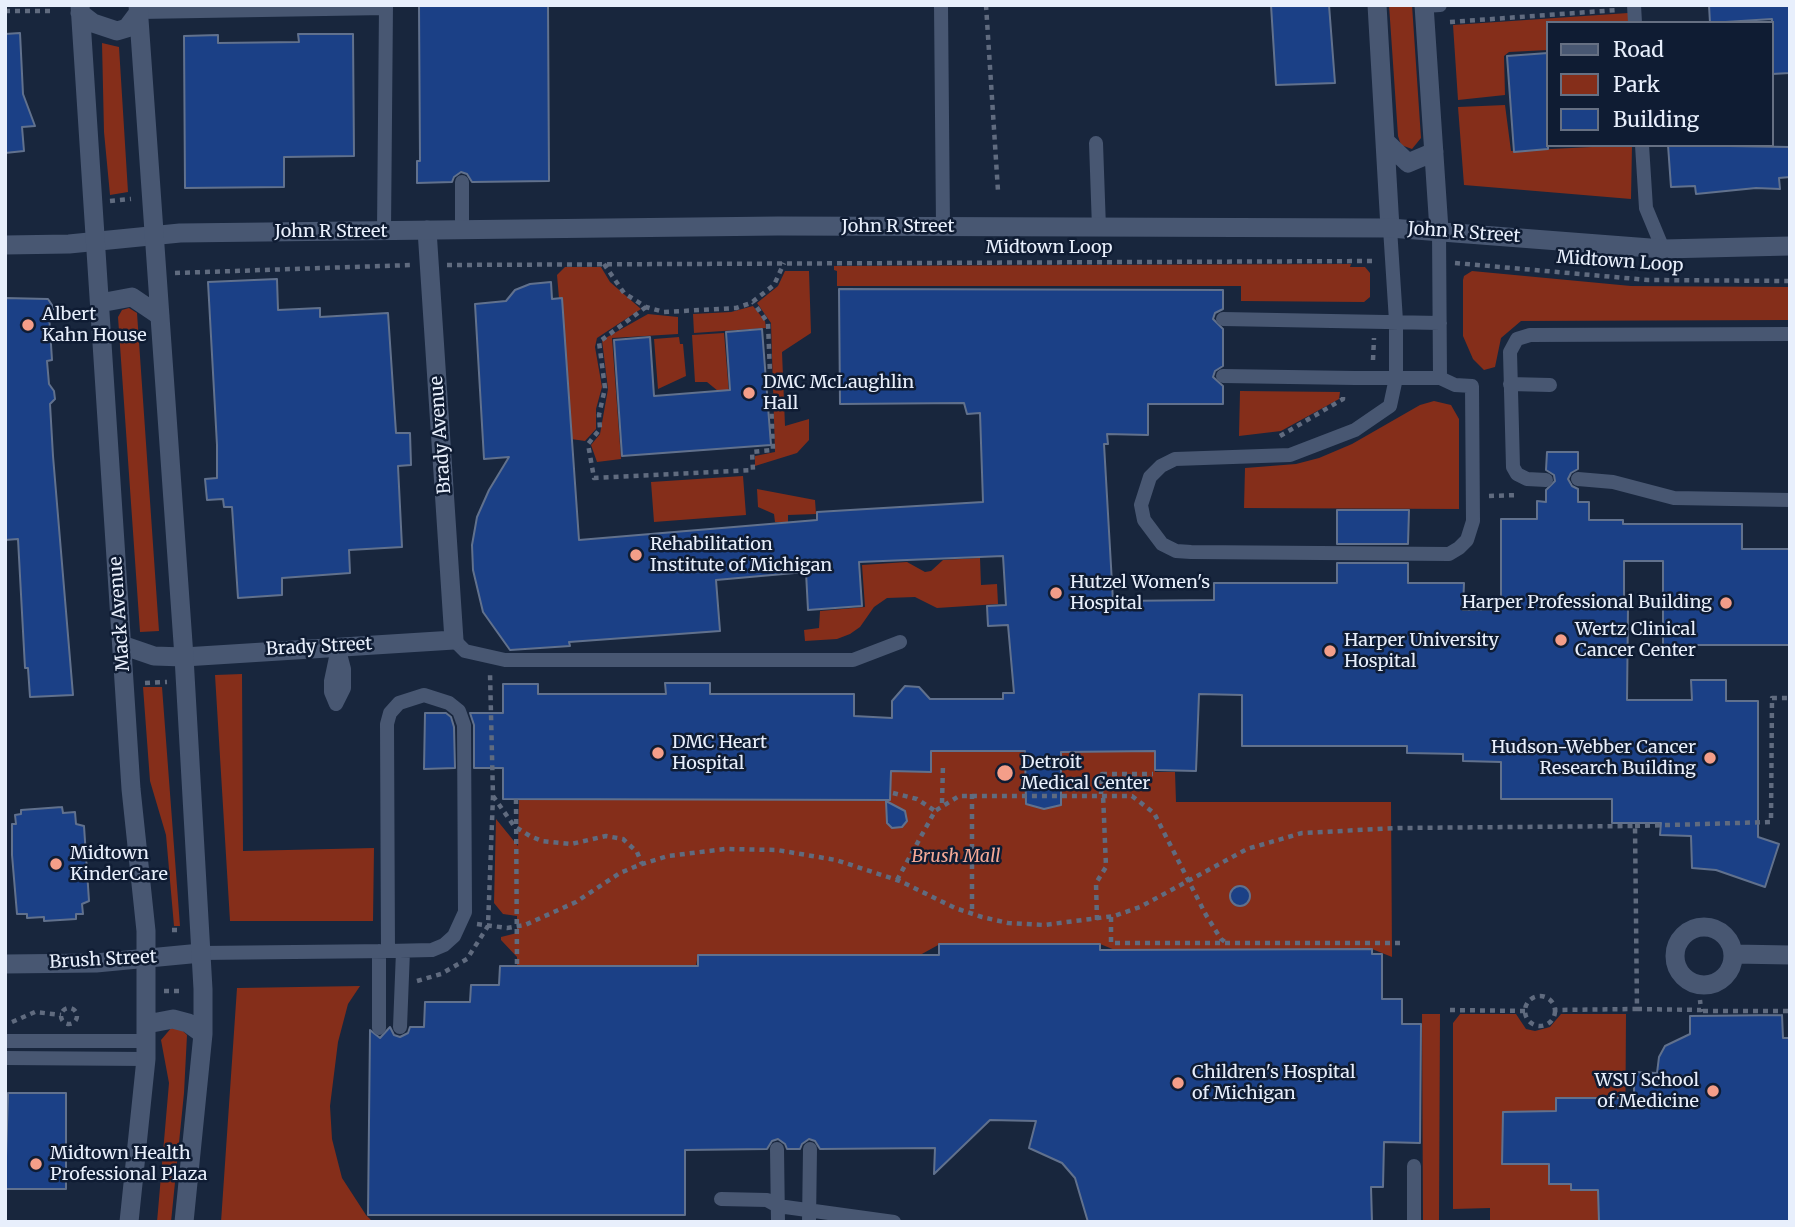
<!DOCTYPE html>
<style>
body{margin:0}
#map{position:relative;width:1795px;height:1227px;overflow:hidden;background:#18263d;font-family:Merriweather,serif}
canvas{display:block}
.frame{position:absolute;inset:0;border:7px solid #e8effc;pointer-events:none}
.legend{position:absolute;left:1546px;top:21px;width:228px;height:126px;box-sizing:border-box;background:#0f1c33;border:2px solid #667083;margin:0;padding:9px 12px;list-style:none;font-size:21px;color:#e8effc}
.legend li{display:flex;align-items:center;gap:14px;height:35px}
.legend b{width:35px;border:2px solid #667083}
</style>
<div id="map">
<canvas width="1795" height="1227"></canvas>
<div class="frame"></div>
<ul class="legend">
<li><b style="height:9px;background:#485772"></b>Road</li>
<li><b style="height:19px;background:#852e1a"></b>Park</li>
<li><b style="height:19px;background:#1b4086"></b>Building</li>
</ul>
</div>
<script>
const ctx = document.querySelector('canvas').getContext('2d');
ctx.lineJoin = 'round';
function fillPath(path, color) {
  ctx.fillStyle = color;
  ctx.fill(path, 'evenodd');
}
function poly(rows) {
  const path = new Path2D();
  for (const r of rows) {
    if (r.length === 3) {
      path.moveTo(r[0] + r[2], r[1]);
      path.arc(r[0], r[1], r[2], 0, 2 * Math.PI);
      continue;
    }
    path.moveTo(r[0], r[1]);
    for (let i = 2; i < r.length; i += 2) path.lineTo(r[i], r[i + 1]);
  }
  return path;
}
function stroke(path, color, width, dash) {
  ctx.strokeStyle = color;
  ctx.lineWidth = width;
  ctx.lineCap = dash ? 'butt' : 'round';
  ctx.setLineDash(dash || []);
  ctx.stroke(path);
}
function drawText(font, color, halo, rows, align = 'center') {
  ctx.font = font + ' Merriweather,serif';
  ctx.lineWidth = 5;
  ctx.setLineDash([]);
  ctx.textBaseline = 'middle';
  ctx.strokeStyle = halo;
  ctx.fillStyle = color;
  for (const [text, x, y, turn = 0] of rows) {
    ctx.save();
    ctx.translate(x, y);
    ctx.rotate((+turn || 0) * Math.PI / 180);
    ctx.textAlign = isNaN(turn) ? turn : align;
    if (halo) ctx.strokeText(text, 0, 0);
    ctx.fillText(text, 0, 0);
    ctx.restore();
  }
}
fillPath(poly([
 [1389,5,1412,5,1421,138,1412,149,1401,145,1398,136],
 [1628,13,1628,23,1548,23,1548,50,1509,52,1504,56,1505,95,1458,100,1453,25],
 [102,43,119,47,128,192,110,195,104,132],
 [1505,105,1511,151,1632,145,1631,199,1464,185,1458,107],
 [1351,264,1350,267,1365,267,1370,273,1370,297,1364,302,1241,301,1241,286,837,286,837,271,834,270,834,266],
 [565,267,601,267,610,282,641,309,597,338,595,347,602,387,596,409,596,429,585,441,571,439,557,275],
 [785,271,809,271,811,333,782,352,785,426,809,419,809,440,797,453,755,466,755,456,775,452,771,323,757,303,778,286],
 [1472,271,1631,286,1790,287,1790,320,1521,321,1501,338,1495,367,1484,370,1473,359,1463,336,1463,280,1464,276],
 [753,306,765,321,766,328,694,333,693,314,731,312],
 [129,308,137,313,159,631,140,632,118,317,122,310],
 [648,314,678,317,678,334,612,338,621,459,597,462,591,445,600,434,608,389,602,340],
 [724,333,729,393,718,391,707,382,695,382,692,335],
 [679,337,680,344,683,344,686,376,658,389,654,339],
 [1240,391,1340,392,1339,399,1281,431,1239,436],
 [1434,401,1451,405,1459,419,1459,509,1244,508,1245,468,1296,464,1319,458,1352,444,1420,405],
 [743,476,746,515,654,522,651,482],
 [757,489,815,500,816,514,788,515,788,522,775,522,774,514,758,507],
 [980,558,981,585,997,584,998,604,937,608,915,597,887,598,874,607,860,627,850,634,837,639,805,641,804,630,819,628,820,611,865,607,862,565,907,562,925,572,931,571,943,560],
 [242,674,243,851,374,848,373,921,230,921,215,675],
 [143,687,162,687,180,926,174,926,166,835,150,781],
 [931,751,1025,751,1026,804,1044,809,1061,804,1061,752,1155,751,1155,772,1175,772,1176,802,1391,802,1392,957,1372,949,1115,950,1100,944,940,944,920,955,698,955,696,965,686,966,517,966,517,957,501,940,501,937,517,933,517,916,503,914,494,903,496,819,518,846,519,799,890,800,891,771,930,772],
 [360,986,348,1004,338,1042,330,1106,332,1139,342,1178,366,1215,371,1220,405,1222,221,1222,237,988],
 [1422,1014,1440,1014,1439,1222,1423,1222],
 [1460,1014,1516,1014,1526,1029,1535,1031,1550,1027,1561,1014,1626,1014,1625,1179,1556,1111,1503,1112,1502,1164,1549,1164,1549,1184,1571,1184,1571,1190,1598,1190,1598,1222,1490,1222,1490,1208,1453,1209,1453,1023],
 [172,1027,180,1028,187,1035,184,1093,171,1222,157,1222,169,1083,161,1040]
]), '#852e1a');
const building = poly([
 [419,5,548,5,549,181,472,182,467,174,461,172,454,177,452,182,417,183,417,161,420,161,419,5],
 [1271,5,1329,5,1335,83,1276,85,1271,5],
 [1709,5,1790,5,1790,73,1772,74,1772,19,1710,23,1709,5],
 [20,33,23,94,35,126,22,127,24,151,5,153,5,34,20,33],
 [298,34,353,34,354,156,284,157,284,187,185,188,184,36,218,35,218,43,299,42,298,34],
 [1548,53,1548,149,1514,152,1507,56,1548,53],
 [1668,145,1790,147,1790,177,1779,178,1780,189,1756,188,1696,194,1695,186,1671,187,1668,145],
 [277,279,278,310,320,308,320,317,388,313,396,433,410,433,411,465,398,466,402,547,349,550,350,573,282,578,282,595,238,598,232,507,224,507,223,499,207,500,205,479,217,478,217,445,208,282,277,279],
 [551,282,552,299,562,298,579,540,817,520,817,512,983,502,980,413,967,414,964,403,840,404,839,289,1223,290,1223,309,1215,313,1213,319,1223,329,1223,366,1215,371,1213,377,1223,386,1223,404,1148,404,1148,435,1107,434,1108,444,1104,444,1113,601,1214,600,1214,583,1337,583,1337,563,1408,563,1408,583,1464,583,1463,610,1501,609,1501,519,1537,519,1537,501,1546,502,1546,490,1555,481,1554,475,1546,470,1547,452,1578,452,1578,469,1571,473,1568,479,1572,486,1578,489,1578,502,1589,502,1589,520,1623,520,1623,524,1742,524,1742,549,1790,549,1790,645,1663,645,1663,561,1624,561,1624,608,1628,608,1627,700,1692,700,1691,680,1726,680,1726,701,1758,701,1758,837,1779,844,1765,887,1716,870,1692,868,1691,836,1660,835,1661,823,1612,823,1612,799,1501,799,1501,762,1463,761,1463,754,1407,753,1407,746,1242,746,1242,695,1199,694,1196,771,1155,770,1155,751,1061,752,1061,805,1044,809,1026,804,1025,751,931,751,931,772,891,771,890,800,503,799,503,768,474,768,474,725,470,713,503,713,503,684,538,684,538,694,666,694,665,683,710,683,710,694,854,694,854,716,892,718,892,701,905,686,919,687,930,699,1003,699,1003,693,1014,693,1008,625,988,626,987,606,1006,605,1003,556,859,562,862,606,808,610,806,572,716,580,720,631,569,642,570,646,510,650,483,612,473,570,472,545,477,517,489,490,509,457,484,459,475,304,506,301,515,290,530,284,551,282],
 [5,298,48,299,54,308,49,314,52,360,47,361,49,384,54,391,55,399,50,404,53,456,73,695,30,697,28,668,25,668,18,539,5,540,5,298],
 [762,329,771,445,622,456,614,340,650,337,654,396,730,390,726,332,762,329],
 [1337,510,1409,510,1408,544,1337,544,1337,510],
 [425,713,446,713,451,717,454,727,455,768,424,769,425,713],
 [886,801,905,811,907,821,902,827,892,828,887,823,886,801],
 [62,807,63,813,75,812,76,824,84,826,89,901,82,904,83,914,76,914,76,919,44,921,44,917,27,918,27,914,17,914,12,855,12,824,16,824,15,815,21,814,21,810,62,807],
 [1240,896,10],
 [939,944,1100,944,1100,950,1372,949,1372,954,1382,954,1382,999,1402,999,1402,1024,1421,1024,1420,1143,1384,1142,1383,1187,1371,1187,1372,1222,1088,1222,1075,1178,1062,1163,1029,1148,1036,1121,990,1120,934,1174,935,1148,820,1149,815,1141,809,1139,802,1144,800,1149,787,1149,785,1144,778,1139,772,1141,767,1149,685,1150,685,1215,368,1215,370,1030,380,1038,390,1027,394,1035,400,1037,408,1033,410,1027,424,1027,425,1002,470,1002,471,985,499,985,500,966,698,966,698,955,939,955,939,944],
 [1782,1015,1783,1038,1790,1038,1790,1222,1599,1222,1598,1190,1571,1190,1571,1184,1549,1184,1549,1164,1502,1164,1503,1112,1556,1111,1556,1098,1634,1098,1634,1072,1657,1073,1659,1057,1665,1046,1690,1034,1690,1016,1782,1015],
 [8,1093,66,1093,66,1189,5,1189,8,1093]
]);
fillPath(building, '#1b4086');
stroke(building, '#61718d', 2);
stroke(poly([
 [986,5,998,191],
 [5,11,52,11],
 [1450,22,1617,10],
 [110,201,131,199],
 [1455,263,1648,280,1790,281],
 [604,264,624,293,646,307,664,312,736,308,751,303,774,285,784,263],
 [447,265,1377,261],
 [175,273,411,265],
 [646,307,599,342,605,388,599,415,600,429,588,444,594,478,753,470,752,452,773,450,768,323,753,302],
 [1373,360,1374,338],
 [1280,436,1343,399,1343,393],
 [1489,496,1519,495],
 [145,683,167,682],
 [893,793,917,799,935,811],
 [972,794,972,914],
 [1101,794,1102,774,1153,774],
 [493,796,514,826,530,836,542,841,571,844,606,836,623,839,637,852,642,864],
 [516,799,517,966],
 [942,803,943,765],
 [1635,826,1771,822,1772,698,1790,698],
 [897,880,935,811,959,796,1132,796,1154,813,1206,915,1221,939,1228,944],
 [1111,917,1111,943,1401,943],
 [1097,920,1096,883,1106,867,1103,794],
 [477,924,507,928,525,925,576,902,620,873,639,865,668,856,725,849,777,850,836,860,900,881,955,908,982,917,1008,923,1044,925,1114,916,1140,907,1247,849,1302,833,1398,828,1635,826,1637,1009,1554,1010],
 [172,930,182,930],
 [417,981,441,974,467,959,488,926,493,796,490,673],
 [164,991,184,991],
 [1540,1011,15],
 [69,1016,8],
 [1637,1009,1701,1010,1700,1000],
 [1450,1010,1525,1011],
 [1703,1011,1790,1011],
 [12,1022,35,1012,61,1015]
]), '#606b7f', 4.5, [5, 5]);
stroke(poly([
 [941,5,943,227],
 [1634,5,1635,23],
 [1424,6,1440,5],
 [139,12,386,8],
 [1096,143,1099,228],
 [1642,145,1646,208,1663,249],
 [462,230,462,182],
 [1439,230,1440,378],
 [384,231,386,5],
 [1223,319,1440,323],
 [1223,376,1355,378,1440,378,1455,385,1472,386,1473,521,1467,540,1459,548,1449,554,1191,552,1176,551,1162,544,1144,520,1141,505,1150,477,1161,466,1175,459,1290,455,1355,430,1390,406,1396,378,1396,321,1390,228],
 [1510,384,1550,385],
 [1578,479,1613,482,1674,498,1790,500],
 [1546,480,1527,479,1517,474,1513,467,1510,352,1517,339,1530,335,1790,334],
 [454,640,465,651,505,660,853,660,900,642],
 [336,704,344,688,344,669,338,646],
 [336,704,331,692,331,681,338,648],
 [201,953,388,951,432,950,444,945,454,936,465,912,464,725,459,711,449,703,424,695,399,703,390,713,387,724,388,951],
 [400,1027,403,951],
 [379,1028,379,951],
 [5,1041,147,1041],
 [5,1058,146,1059],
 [777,1149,778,1222],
 [721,1199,767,1200,778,1206,894,1222],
 [809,1222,810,1149],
 [1414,1222,1414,1166]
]), '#485772', 14);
stroke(poly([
 [1377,5,1390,228],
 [1424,5,1439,230],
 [1386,142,1408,163,1434,152],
 [184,657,454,640,427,230],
 [1704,956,29],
 [1734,954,1790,955]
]), '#485772', 19);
stroke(poly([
 [5,245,69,244,180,233,778,226,1390,228,1663,249,1790,246],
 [5,964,96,963,201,953]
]), '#485772', 19);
stroke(poly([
 [80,5,131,789,146,931,146,1059,129,1222],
 [138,5,184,657,203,989,203,1034,184,1222],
 [80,13,93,23,117,31,127,28,139,12],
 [100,303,132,297,160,316],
 [122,645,154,656,184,657],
 [147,1024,173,1019,188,1023,203,1034]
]), '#485772', 19);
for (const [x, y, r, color] of [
 [28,325,7,"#f49e89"],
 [749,393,7,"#f49e89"],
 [636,555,7,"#f49e89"],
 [1056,593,7,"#f49e89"],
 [1726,603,7,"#f49e89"],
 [1561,640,7,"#f49e89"],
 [1330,651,7,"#f49e89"],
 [658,753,7,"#f49e89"],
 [1710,758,7,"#f49e89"],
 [1005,773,9,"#f49e89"],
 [56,864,7,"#f49e89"],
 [1178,1083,7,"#f49e89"],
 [1713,1091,7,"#f49e89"],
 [36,1164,7,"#f49e89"]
]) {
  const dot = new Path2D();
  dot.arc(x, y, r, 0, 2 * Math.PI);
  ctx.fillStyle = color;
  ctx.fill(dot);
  stroke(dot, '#0f1c33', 2.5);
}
drawText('18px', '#e8effc', '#0f1c33', [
 ["John R Street",898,227],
 ["John R Street",331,232],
 ["John R Street",1464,233,4],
 ["Midtown Loop",1049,248],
 ["Midtown Loop",1620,262,4],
 ["Brady Avenue",441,435,-94],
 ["Mack Avenue",120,614,-94],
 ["Brady Street",319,647,-3],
 ["Brush Street",103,960,-3]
]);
drawText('18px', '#e8effc', '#0f1c33', [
 ["Albert",42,315],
 ["Kahn House",42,336],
 ["DMC McLaughlin",763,383],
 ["Hall",763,404],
 ["Rehabilitation",650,545],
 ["Institute of Michigan",650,566],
 ["Hutzel Women's",1070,583],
 ["Hospital",1070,604],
 ["Harper Professional Building",1712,603,"right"],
 ["Wertz Clinical",1575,630],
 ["Cancer Center",1575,651],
 ["Harper University",1344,641],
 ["Hospital",1344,662],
 ["DMC Heart",672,743],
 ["Hospital",672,764],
 ["Hudson-Webber Cancer",1696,748,"right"],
 ["Research Building",1696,769,"right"],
 ["Detroit",1021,763],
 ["Medical Center",1021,784],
 ["Midtown",70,854],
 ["KinderCare",70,875],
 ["Children's Hospital",1192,1073],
 ["of Michigan",1192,1094],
 ["WSU School",1699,1081,"right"],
 ["of Medicine",1699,1102,"right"],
 ["Midtown Health",50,1154],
 ["Professional Plaza",50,1175]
], 'left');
drawText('italic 18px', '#f4a997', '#0f1c33', [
 ["Brush Mall",956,857]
]);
</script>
